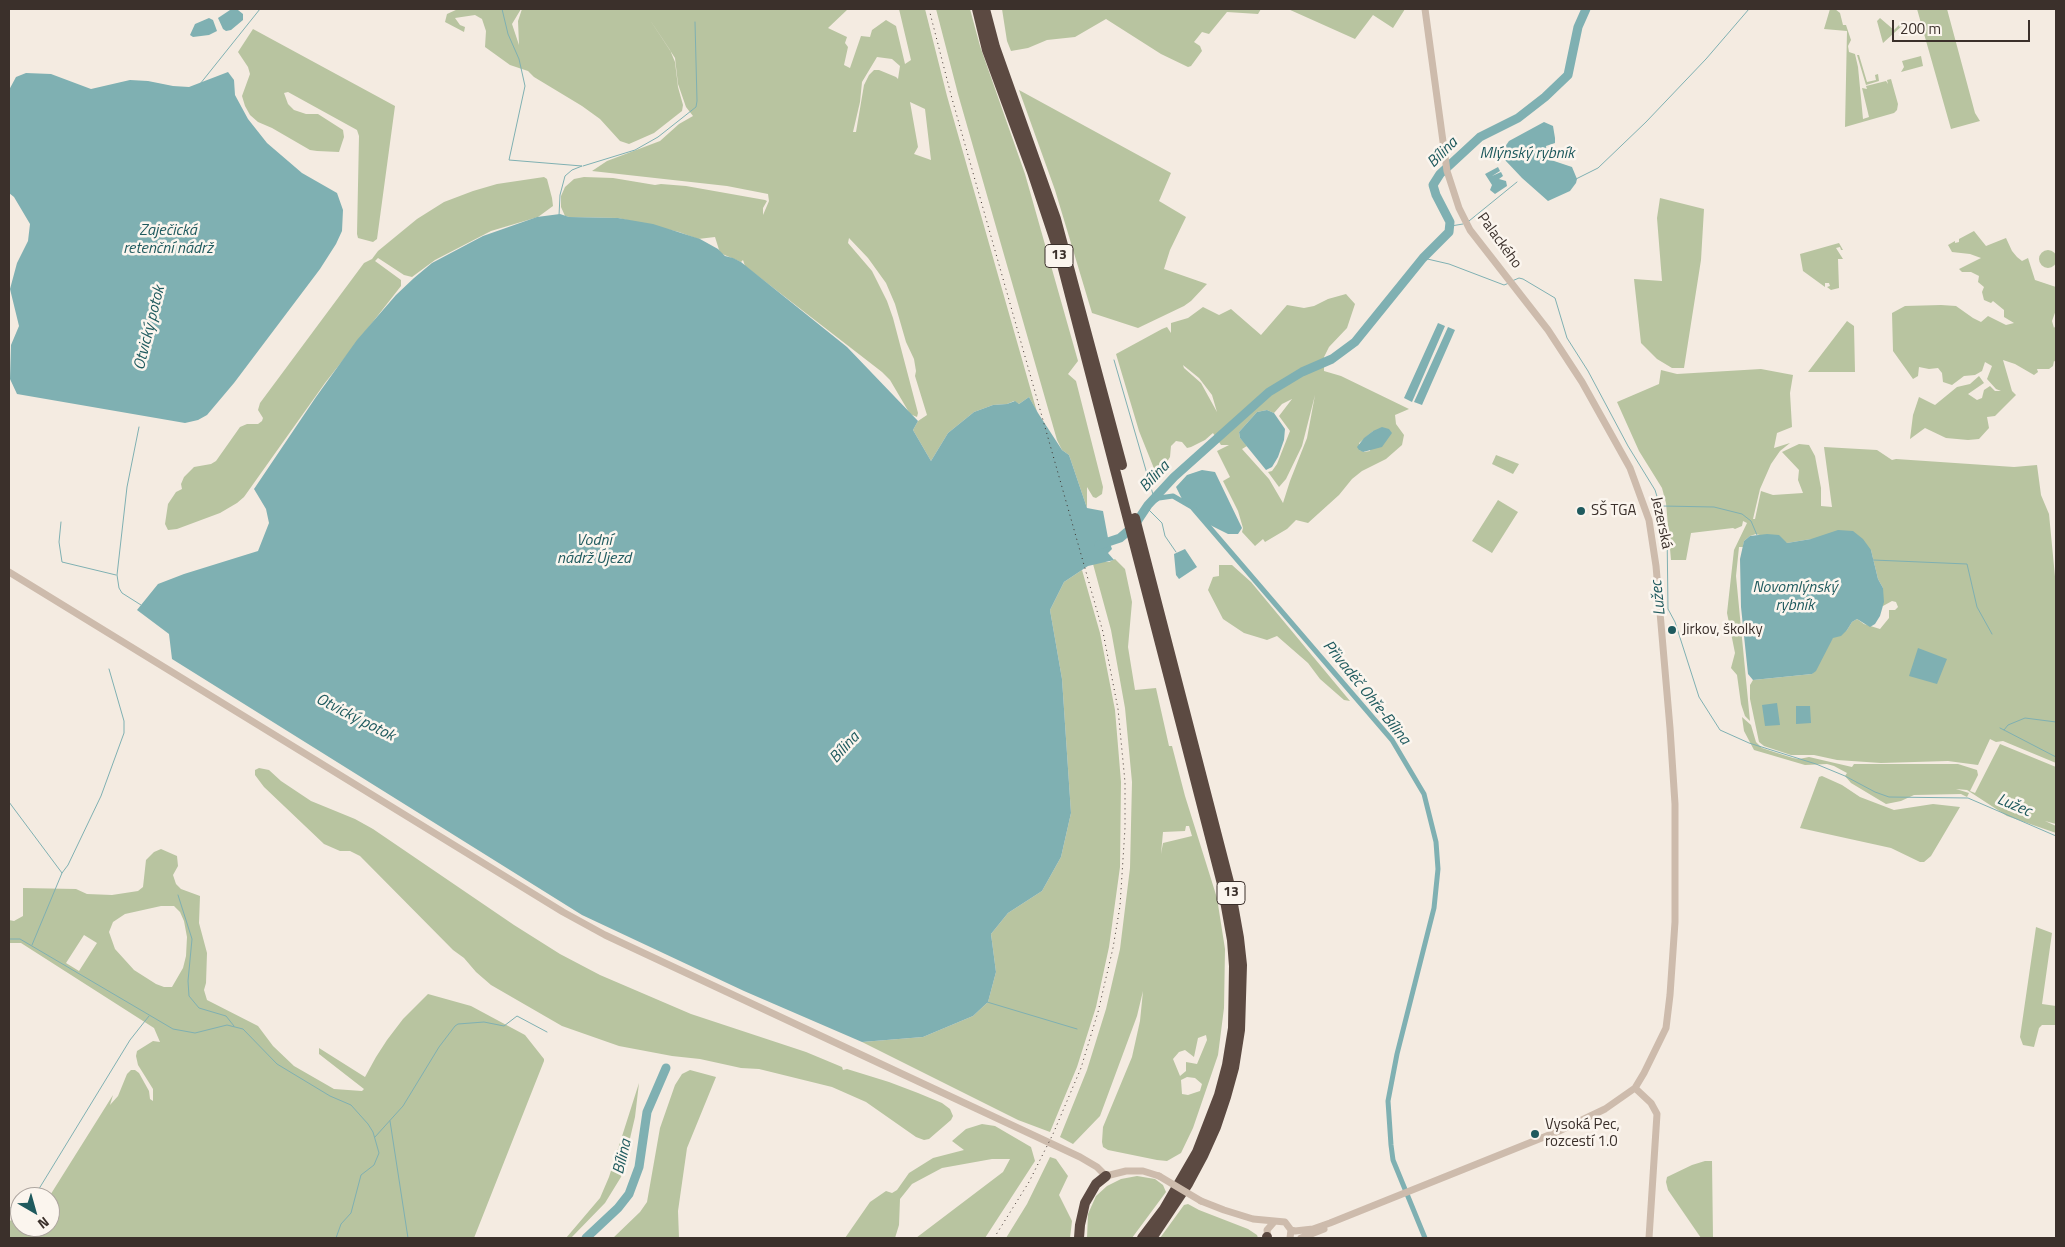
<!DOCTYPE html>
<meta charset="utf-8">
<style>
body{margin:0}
#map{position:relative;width:2065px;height:1247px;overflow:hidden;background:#f4ebe1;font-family:"Titillium Web",sans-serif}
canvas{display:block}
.frame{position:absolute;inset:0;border:10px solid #3b302b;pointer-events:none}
.north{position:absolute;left:10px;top:1187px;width:50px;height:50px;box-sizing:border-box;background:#fbf5ee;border:1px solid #aea6a0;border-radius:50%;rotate:142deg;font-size:14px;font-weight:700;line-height:20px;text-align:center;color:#3b302b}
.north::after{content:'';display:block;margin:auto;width:18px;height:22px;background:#1f5a5e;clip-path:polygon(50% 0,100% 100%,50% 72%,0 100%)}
.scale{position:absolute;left:1892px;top:20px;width:138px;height:22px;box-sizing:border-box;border:2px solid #3b302b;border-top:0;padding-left:6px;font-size:15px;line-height:18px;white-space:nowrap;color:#3b302b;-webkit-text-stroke:4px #fbf5ee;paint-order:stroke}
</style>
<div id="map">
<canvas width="2065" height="1247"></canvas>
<div class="frame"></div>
<div class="north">N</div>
<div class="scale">200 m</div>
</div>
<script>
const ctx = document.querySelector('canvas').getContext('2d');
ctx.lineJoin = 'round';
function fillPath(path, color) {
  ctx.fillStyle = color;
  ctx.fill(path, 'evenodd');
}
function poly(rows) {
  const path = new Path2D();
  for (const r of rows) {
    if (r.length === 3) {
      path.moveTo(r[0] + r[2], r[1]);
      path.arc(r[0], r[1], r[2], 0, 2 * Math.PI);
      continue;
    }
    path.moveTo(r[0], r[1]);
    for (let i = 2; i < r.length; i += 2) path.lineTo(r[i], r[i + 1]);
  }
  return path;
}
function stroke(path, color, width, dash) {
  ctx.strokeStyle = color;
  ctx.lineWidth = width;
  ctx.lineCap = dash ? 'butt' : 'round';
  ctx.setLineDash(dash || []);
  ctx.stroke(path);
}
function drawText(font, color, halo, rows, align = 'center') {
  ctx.font = font + ' "Titillium Web",sans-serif';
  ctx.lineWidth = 5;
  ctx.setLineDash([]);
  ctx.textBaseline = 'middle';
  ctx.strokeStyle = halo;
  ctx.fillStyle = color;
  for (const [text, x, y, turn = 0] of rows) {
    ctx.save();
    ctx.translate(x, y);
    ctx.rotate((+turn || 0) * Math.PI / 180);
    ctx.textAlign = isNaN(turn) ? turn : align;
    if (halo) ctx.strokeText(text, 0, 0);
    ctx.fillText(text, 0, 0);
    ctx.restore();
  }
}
fillPath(poly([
 [458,9,521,9,512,24,519,45,518,21,522,9,848,9,828,28,847,37,845,43,848,47,844,65,850,68,861,36,870,37,872,30,886,20,896,26,905,64,911,60,899,9,925,9,947,96,1037,412,1029,397,1019,404,1014,401,1007,404,993,405,974,412,948,433,931,461,913,430,918,421,927,415,915,376,916,371,914,359,906,342,895,304,886,283,868,258,849,238,848,243,872,271,887,301,893,318,918,413,917,417,910,414,890,380,882,372,745,266,743,260,741,262,720,253,715,237,698,239,679,232,618,218,569,217,565,216,561,207,561,196,565,187,574,179,584,177,613,178,655,185,661,184,686,186,765,200,767,201,763,208,763,215,769,201,768,194,727,186,592,171,607,161,660,141,679,124,693,116,686,107,678,84,675,58,648,17,670,50,675,62,678,87,683,105,682,111,654,133,629,144,620,141,600,119,582,106,534,77,528,71,510,65,485,47,486,31,482,19,475,15,455,18,460,25,465,27,464,32,445,22,447,14],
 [877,57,892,59,900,66,898,79,896,77,879,70,874,70,869,75,864,85,856,132,853,132,860,102,862,82],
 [910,102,925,109,931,160,914,154,918,147],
 [936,9,970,9,980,46,1025,174,1078,361,1068,374,1076,381,1103,487,1102,494,1096,498,1093,497,1087,487,1087,508,1069,455,1062,450,1057,440,958,94],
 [1002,9,1261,9,1258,14,1227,12,1209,34,1202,32,1194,42,1200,46,1202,51,1191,66,1188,67,1161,54,1106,19,1075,37,1047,40,1028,48,1011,51,1007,41],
 [1288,9,1405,9,1393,28,1373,15,1355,39],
 [1830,9,1835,9,1840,13,1843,25,1846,25,1851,40,1848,46,1849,52,1855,54,1858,67,1863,119,1869,117,1862,88,1867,89,1866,86,1886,81,1888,84,1887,80,1891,79,1898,104,1897,110,1894,113,1845,127,1847,31,1824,29],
 [1917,9,1947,9,1975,113,1980,121,1951,129],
 [1880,18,1894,30,1902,22,1904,24,1883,43,1877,21],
 [253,29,395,106,377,239,373,242,358,238,357,234,359,136,357,130,288,92,284,93,288,104,294,110,306,114,318,114,343,130,344,137,339,152,317,151,310,150,272,128,258,122,250,115,245,106,242,96,250,74,248,67,238,52],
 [1857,55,1859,55,1867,82,1876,80,1875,75,1878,74,1879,81,1866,85],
 [1921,56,1923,66,1901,72,1904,67,1902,61],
 [1019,90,1171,173,1159,201,1186,217,1170,250,1164,269,1207,284,1191,301,1184,306,1138,328,1092,313,1055,190],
 [544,177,547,179,552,198,553,206,538,217,491,231,435,260,412,277,404,275,378,258,375,261,401,280,401,286,325,383,244,497,237,503,220,513,177,529,168,530,165,524,168,504,176,492,182,489,181,484,184,477,194,467,211,464,216,461,240,427,247,424,258,424,262,421,263,418,258,410,260,403,364,263,372,259,378,251,417,219,444,202,473,191,497,184],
 [1660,198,1704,209,1701,260,1684,368,1672,368,1657,359,1641,343,1634,279,1662,281,1657,218],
 [1974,231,1986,246,2006,238,2012,251,2017,257,2022,261,2028,258,2035,280,2056,287,2056,310,2052,321,2054,328,2056,325,2056,362,2054,361,2053,366,2049,369,2037,369,2038,372,2034,375,2015,364,2003,360,2012,391,2016,395,1995,416,1987,417,1989,428,1979,439,1968,440,1946,438,1925,428,1910,439,1913,415,1919,397,1935,405,1957,387,1970,384,1979,376,1984,383,1968,394,1977,400,1982,398,1984,390,1990,386,1995,391,2001,391,1996,389,1987,379,1992,366,1985,362,1982,371,1975,375,1964,376,1952,385,1943,382,1942,373,1938,368,1929,369,1919,367,1918,376,1913,379,1893,351,1892,313,1905,306,1941,305,1956,306,1973,318,1981,322,1988,316,2006,325,2014,323,2004,317,2004,310,1993,301,1991,303,1984,300,1982,292,1984,287,1978,282,1979,276,1971,272,1962,272,1959,269,1981,258,1970,254,1952,252,1948,245,1955,241,1955,243,1959,242,1959,239],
 [1839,243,1843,250,1841,250,1840,247,1836,248,1843,259,1838,259,1839,288,1831,290,1827,287,1830,286,1829,283,1825,283,1825,287,1803,271,1800,254],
 [2048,259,9],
 [1346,294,1355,304,1347,328,1329,347,1324,357,1324,371,1341,376,1409,409,1395,415,1396,424,1404,435,1402,445,1386,459,1362,471,1352,479,1339,495,1308,523,1296,520,1287,529,1265,542,1263,539,1255,546,1242,532,1243,528,1238,511,1223,481,1230,477,1217,451,1229,445,1221,445,1213,433,1205,440,1191,447,1187,448,1182,442,1176,441,1171,446,1170,457,1163,468,1159,471,1155,471,1139,431,1116,354,1162,329,1167,327,1171,333,1171,323,1188,318,1203,307,1219,315,1231,309,1261,335,1287,305,1304,308,1314,306,1328,299],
 [1183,365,1199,378,1212,395,1217,412,1201,383,1184,368],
 [1315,395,1307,438,1290,481,1283,503,1269,479,1242,449,1247,446,1240,438,1239,432,1257,412,1267,410,1274,413,1282,404,1292,399,1279,416,1290,431,1277,464,1272,471,1268,472,1279,487,1286,479,1302,446],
 [1373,431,1370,451,1364,452,1359,450,1359,443],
 [1847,321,1854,326,1855,372,1808,372],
 [1761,369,1793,375,1790,393,1792,427,1777,433,1774,448,1790,443,1780,451,1771,464,1760,489,1753,519,1755,519,1761,491,1773,495,1803,493,1798,480,1799,470,1782,452,1799,444,1809,445,1815,456,1821,488,1821,506,1832,507,1824,447,1877,450,1892,460,1896,459,2014,467,2037,465,2041,495,2049,514,2056,587,2056,763,2003,741,1996,742,1990,739,1978,765,1948,761,1881,763,1837,760,1814,755,1791,755,1764,746,1759,742,1750,699,1750,685,1753,680,1812,674,1833,637,1847,630,1852,622,1857,619,1864,624,1880,629,1889,618,1889,610,1895,610,1898,607,1896,602,1892,601,1883,606,1883,588,1878,579,1871,550,1811,539,1787,543,1756,534,1750,536,1744,541,1743,547,1739,547,1736,576,1750,721,1745,716,1741,704,1737,675,1731,668,1735,653,1727,613,1734,550,1747,523,1743,521,1742,526,1735,529,1733,528,1691,533,1686,560,1671,560,1666,503,1662,488,1639,451,1617,402,1659,384,1661,370,1677,374],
 [1496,455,1519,464,1513,474,1492,464],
 [1498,500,1518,512,1492,553,1472,541],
 [1115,559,1125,569,1132,602,1128,647,1135,690,1156,688,1169,746,1172,746,1185,796,1217,898,1225,949,1224,1008,1218,1055,1193,1128,1181,1153,1167,1161,1157,1160,1108,1150,1103,1147,1102,1142,1103,1127,1132,1057,1140,1021,1143,991,1137,1016,1100,1116,1073,1144,1060,1137,1087,1070,1106,1009,1120,949,1130,868,1132,782,1125,708,1111,630,1093,564,1100,562,1109,562],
 [1186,826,1189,826,1192,836,1163,843,1161,854,1163,832,1185,831],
 [1206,1035,1207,1040,1197,1064,1186,1062,1186,1071,1180,1076,1173,1059,1179,1052,1185,1050,1194,1057,1198,1038],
 [1187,1077,1195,1078,1202,1084,1200,1091,1188,1095,1182,1094,1181,1080],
 [1219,565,1232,565,1251,582,1350,701,1344,700,1320,679,1308,663,1277,636,1267,640,1244,633,1223,619,1208,590,1213,577,1219,576],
 [1082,570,1100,633,1115,710,1121,782,1120,867,1109,947,1096,1007,1077,1067,1050,1132,1018,1120,862,1042,923,1037,973,1016,988,1002,996,972,991,934,1008,913,1042,891,1061,857,1071,813,1062,679,1050,610,1064,582],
 [1742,717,1751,725,1756,742,1762,748,1774,752,1793,758,1799,759,1809,757,1852,767,1854,764,1958,764,1977,770,1978,775,1970,791,1975,793,2000,744,2056,767,2056,824,2045,821,2056,826,2056,833,2007,816,1967,790,1956,789,1969,793,1967,797,1961,794,1914,795,1901,801,1886,804,1851,783,1845,776,1847,773,1834,766,1827,764,1805,765,1754,750,1744,731],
 [259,768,269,770,281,781,311,801,355,819,373,829,514,925,560,954,600,975,691,1014,806,1052,842,1067,843,1070,847,1069,889,1082,918,1093,942,1103,950,1109,953,1116,951,1120,929,1139,924,1140,916,1137,866,1102,832,1087,759,1069,741,1068,700,1059,672,1056,619,1046,562,1026,491,985,476,972,464,958,453,950,360,856,350,851,340,851,324,844,264,787,255,775,255,770],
 [1822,776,1842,785,1860,797,1894,810,1933,804,1960,807,1931,856,1924,862,1920,862,1891,848,1800,828,1819,777],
 [161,849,177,856,178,866,173,875,176,884,181,889,200,896,199,923,207,953,206,983,204,990,207,1000,258,1026,273,1046,294,1066,334,1089,362,1091,364,1089,319,1054,319,1048,365,1077,376,1057,387,1040,403,1019,428,994,471,1006,525,1035,544,1059,544,1061,474,1238,9,1238,9,1221,20,1218,20,1227,50,1227,49,1197,113,1095,110,1105,118,1096,127,1074,131,1070,135,1070,139,1073,149,1091,150,1099,153,1101,153,1089,138,1065,136,1056,137,1051,153,1041,160,1042,154,1028,21,943,9,943,9,920,14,921,23,916,23,888,76,889,87,894,112,895,138,891,143,887,146,860,154,852],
 [161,906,174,906,180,912,184,921,187,937,186,956,183,968,172,987,164,987,156,984,134,970,115,949,109,932,113,922,125,914],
 [84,935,97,943,79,971,66,963],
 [2036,927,2052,933,2042,1004,2056,1006,2056,1025,2042,1025,2039,1028,2034,1047,2023,1045,2020,1037],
 [690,1070,716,1077,687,1148,678,1211,679,1238,613,1238,640,1212,647,1202,660,1128,675,1085,682,1074],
 [639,1083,635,1117,621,1177,605,1203,571,1238,566,1238,600,1198,609,1177],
 [982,1124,995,1126,1031,1147,1035,1161,985,1238,916,1238,1003,1172,1010,1159,992,1159,942,1168,912,1184,900,1199,899,1225,895,1238,845,1238,870,1202,886,1191,892,1193,897,1190,909,1173,933,1158,964,1150,952,1141,966,1129],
 [1050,1157,1056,1159,1068,1176,1059,1195,1072,1221,1070,1238,1006,1238,1027,1204],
 [1705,1161,1712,1161,1713,1238,1701,1238,1668,1190,1666,1182,1667,1177,1692,1165],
 [1137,1176,1155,1179,1163,1185,1166,1192,1132,1238,1087,1238,1088,1214,1096,1196,1107,1186,1121,1179],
 [1188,1204,1199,1210,1248,1229,1257,1235,1258,1238,1160,1238,1184,1205]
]), '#b8c4a0');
fillPath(poly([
 [230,10,238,10,243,14,243,20,231,30,226,31,223,29,218,18],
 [209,18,213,20,217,31,209,35,193,37,190,35,195,24],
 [228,72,234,80,235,95,248,119,267,143,302,173,337,193,343,210,342,231,336,244,320,269,234,383,207,415,198,420,185,423,17,394,10,379,11,345,19,326,10,289,17,263,28,241,30,224,14,197,9,193,9,90,16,77,26,73,51,74,91,89,130,80,148,81,173,86,189,87],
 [1544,122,1553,126,1555,138,1555,143,1546,146,1547,154,1551,160,1572,167,1577,179,1576,183,1570,191,1548,201,1522,178,1505,160,1502,151,1509,141],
 [1498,167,1500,171,1492,176,1501,172,1503,176,1499,179,1506,181,1507,186,1495,194,1490,190,1492,185,1485,174],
 [560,214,569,217,618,218,653,224,700,239,718,249,725,256,733,258,741,262,847,347,918,421,913,430,931,461,948,433,974,412,993,405,1007,404,1015,401,1019,404,1029,397,1038,413,1062,450,1069,455,1087,508,1103,511,1108,538,1112,549,1108,553,1114,560,1088,566,1064,582,1050,610,1062,679,1071,813,1061,857,1042,891,1008,913,991,934,996,972,988,1002,973,1016,923,1037,862,1042,744,991,582,915,172,659,169,634,137,610,158,584,184,574,258,551,269,523,266,509,254,489,316,397,357,340,396,295,414,278,432,263,483,236,537,217],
 [1438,323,1445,326,1412,402,1404,398],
 [1448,327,1455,330,1422,405,1414,402],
 [1267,410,1274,413,1285,429,1284,440,1278,457,1272,467,1266,470,1240,438,1239,432,1257,412],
 [1382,427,1389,429,1392,433,1382,447,1363,452,1359,450,1357,447,1364,438,1373,431],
 [1202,470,1215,472,1242,528,1238,534,1228,534,1206,523,1192,507,1183,501,1176,487,1187,475],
 [1838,530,1853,531,1863,539,1871,550,1878,579,1883,588,1884,602,1880,616,1875,624,1870,627,1857,619,1852,622,1847,630,1841,636,1833,638,1816,671,1812,674,1753,680,1748,674,1741,607,1740,559,1744,541,1750,536,1767,534,1779,535,1787,543,1811,539],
 [1185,549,1197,567,1179,579,1176,575,1174,554],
 [1918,648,1947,659,1937,684,1909,676],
 [1777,703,1780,725,1765,726,1762,705],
 [1796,706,1810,706,1811,723,1796,724]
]), '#7fb0b2');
stroke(poly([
 [502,9,508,34,519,59,525,86,509,160,582,166,572,170,565,176,560,195,559,216],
 [200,84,260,9],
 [583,166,635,150,658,137,696,107,697,101,695,22],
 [1576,179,1598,168,1646,122,1706,59,1749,9],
 [1469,221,1517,182],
 [1451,226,1463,224],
 [1423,258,1449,264,1504,285,1509,283],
 [1512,281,1519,278,1523,279,1555,298,1567,338,1588,371,1628,446,1655,490,1667,529,1668,609,1675,622,1699,697,1720,730,1749,743,1816,764,1845,776,1875,792,1889,797,1968,798,2056,836],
 [1114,360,1154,498],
 [139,427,127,487,117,575,119,588,122,593,141,605],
 [1662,506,1714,507,1742,514,1751,521,1757,535],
 [1146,507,1162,523,1165,536,1176,552],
 [61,522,59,542,62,562,116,575],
 [1873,560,1967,564,1977,607,1992,634],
 [2000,728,2004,730,2008,725,2025,718,2056,722],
 [2004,730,2056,757],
 [9,802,62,873,32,945],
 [62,873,68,865,101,796,124,733,124,721,109,669],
 [178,895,192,939,188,981,189,996,199,1008,226,1016,234,1026],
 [9,939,20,939,173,1029,195,1033,227,1025,243,1029,277,1064,330,1096,351,1105,368,1124,373,1132,379,1153,374,1165,361,1175,351,1213,341,1224,336,1238],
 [987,1002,1077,1029],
 [390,1121,408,1238],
 [375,1137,403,1106,439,1047,455,1026,458,1024,484,1022,504,1026,517,1016,547,1032],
 [34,1197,130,1040,149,1016],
 [9,1207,20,1214],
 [310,1238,315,1238]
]), '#7fb0b2', 1);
stroke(poly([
 [1148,505,1159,498,1173,496,1192,507,1392,740,1424,794,1436,842,1438,869,1434,908,1397,1054,1388,1101,1391,1145,1393,1160,1425,1238]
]), '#7fb0b2', 5);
stroke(poly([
 [1099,545,1120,538,1134,526,1148,505,1174,477,1269,392,1302,372,1332,359,1355,342,1423,258,1449,232,1450,222,1436,195,1433,185,1440,174,1480,137,1518,118,1545,97,1568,75,1578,27,1586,9],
 [586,1238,618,1208,629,1194,639,1167,647,1112,666,1068]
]), '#7fb0b2', 9);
stroke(poly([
 [9,572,563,912,605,935,1080,1157,1097,1167,1106,1176,1126,1171,1143,1171,1159,1176],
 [1635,1088,1651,1103,1657,1114,1649,1238],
 [1201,1201,1224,1210,1253,1219,1285,1222,1291,1230,1290,1238],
 [1291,1230,1295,1231,1313,1229,1330,1223,1559,1131,1605,1109,1635,1088,1644,1073,1666,1028,1670,995,1675,922,1675,804,1670,728,1656,566,1649,520,1630,468,1582,382,1548,330,1470,230,1459,208,1447,171,1425,9],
 [1268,1238,1267,1230,1274,1222],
 [1301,1238,1324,1229]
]), '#cdbbac', 7);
stroke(poly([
 [977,9,987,50,1032,172,1059,253,1185,740,1222,884,1232,940,1234,966,1233,1028,1227,1065,1219,1095,1197,1152,1164,1209,1142,1238],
 [985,9,995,47,1056,219,1122,465],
 [1135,518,1229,882,1239,938,1242,965,1240,1030,1234,1068,1226,1097,1216,1127,1203,1156,1188,1184,1152,1238],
 [1079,1238,1080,1225,1085,1203,1096,1184,1106,1176],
 [1267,1238,1267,1237]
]), '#5c4a42', 10);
stroke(poly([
 [929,9,951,95,1103,632,1118,709,1125,782,1125,828,1120,906,1113,948,1098,1012,1081,1068,1053,1134,1029,1182,994,1238]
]), '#3b302b', 1, [1, 4]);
stroke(poly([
 [1159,1176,1201,1201]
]), '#cdbbac', 7);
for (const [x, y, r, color] of [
 [1581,511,5,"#1f5a5e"],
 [1672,630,5,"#1f5a5e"],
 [1535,1134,5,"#1f5a5e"]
]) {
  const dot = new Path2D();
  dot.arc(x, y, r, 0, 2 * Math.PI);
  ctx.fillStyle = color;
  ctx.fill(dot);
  stroke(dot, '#fbf5ee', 2);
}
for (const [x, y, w] of [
 [1059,256,28],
 [1231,893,28]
]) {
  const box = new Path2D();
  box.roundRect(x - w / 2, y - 11.5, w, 23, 4);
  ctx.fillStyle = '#fbf5ee';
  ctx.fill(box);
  stroke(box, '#3b302b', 1);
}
drawText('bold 14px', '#3b302b', null, [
 ["13",1059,256],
 ["13",1231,893]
]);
drawText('15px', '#3b302b', '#fbf5ee', [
 ["Palackého",1499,241,54],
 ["Jezerská",1661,523,78]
]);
drawText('15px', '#3b302b', '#fbf5ee', [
 ["SŠ TGA",1591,511],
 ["Jirkov, školky",1682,630],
 ["Vysoká Pec,",1545,1125],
 ["rozcestí 1.0",1545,1142]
], 'left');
drawText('italic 16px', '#1f5a5e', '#fbf5ee', [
 ["Bílina",1443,153,-45],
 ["Mlýnský rybník",1527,154],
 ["Zaječická",168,231],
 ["retenční nádrž",168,249],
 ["Otvický potok",150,328,-76],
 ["Bílina",1155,477,-47],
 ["Vodní",594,541],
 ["nádrž Újezd",594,559],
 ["Novomlýnský",1795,588],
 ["rybník",1795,606],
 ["Lužec",1659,598,-96],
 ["Přivaděč Ohře-Bílina",1366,693,51],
 ["Otvický potok",355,718,27],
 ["Bílina",845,748,-48],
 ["Lužec",2014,806,23],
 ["Bílina",623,1157,-77]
]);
</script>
